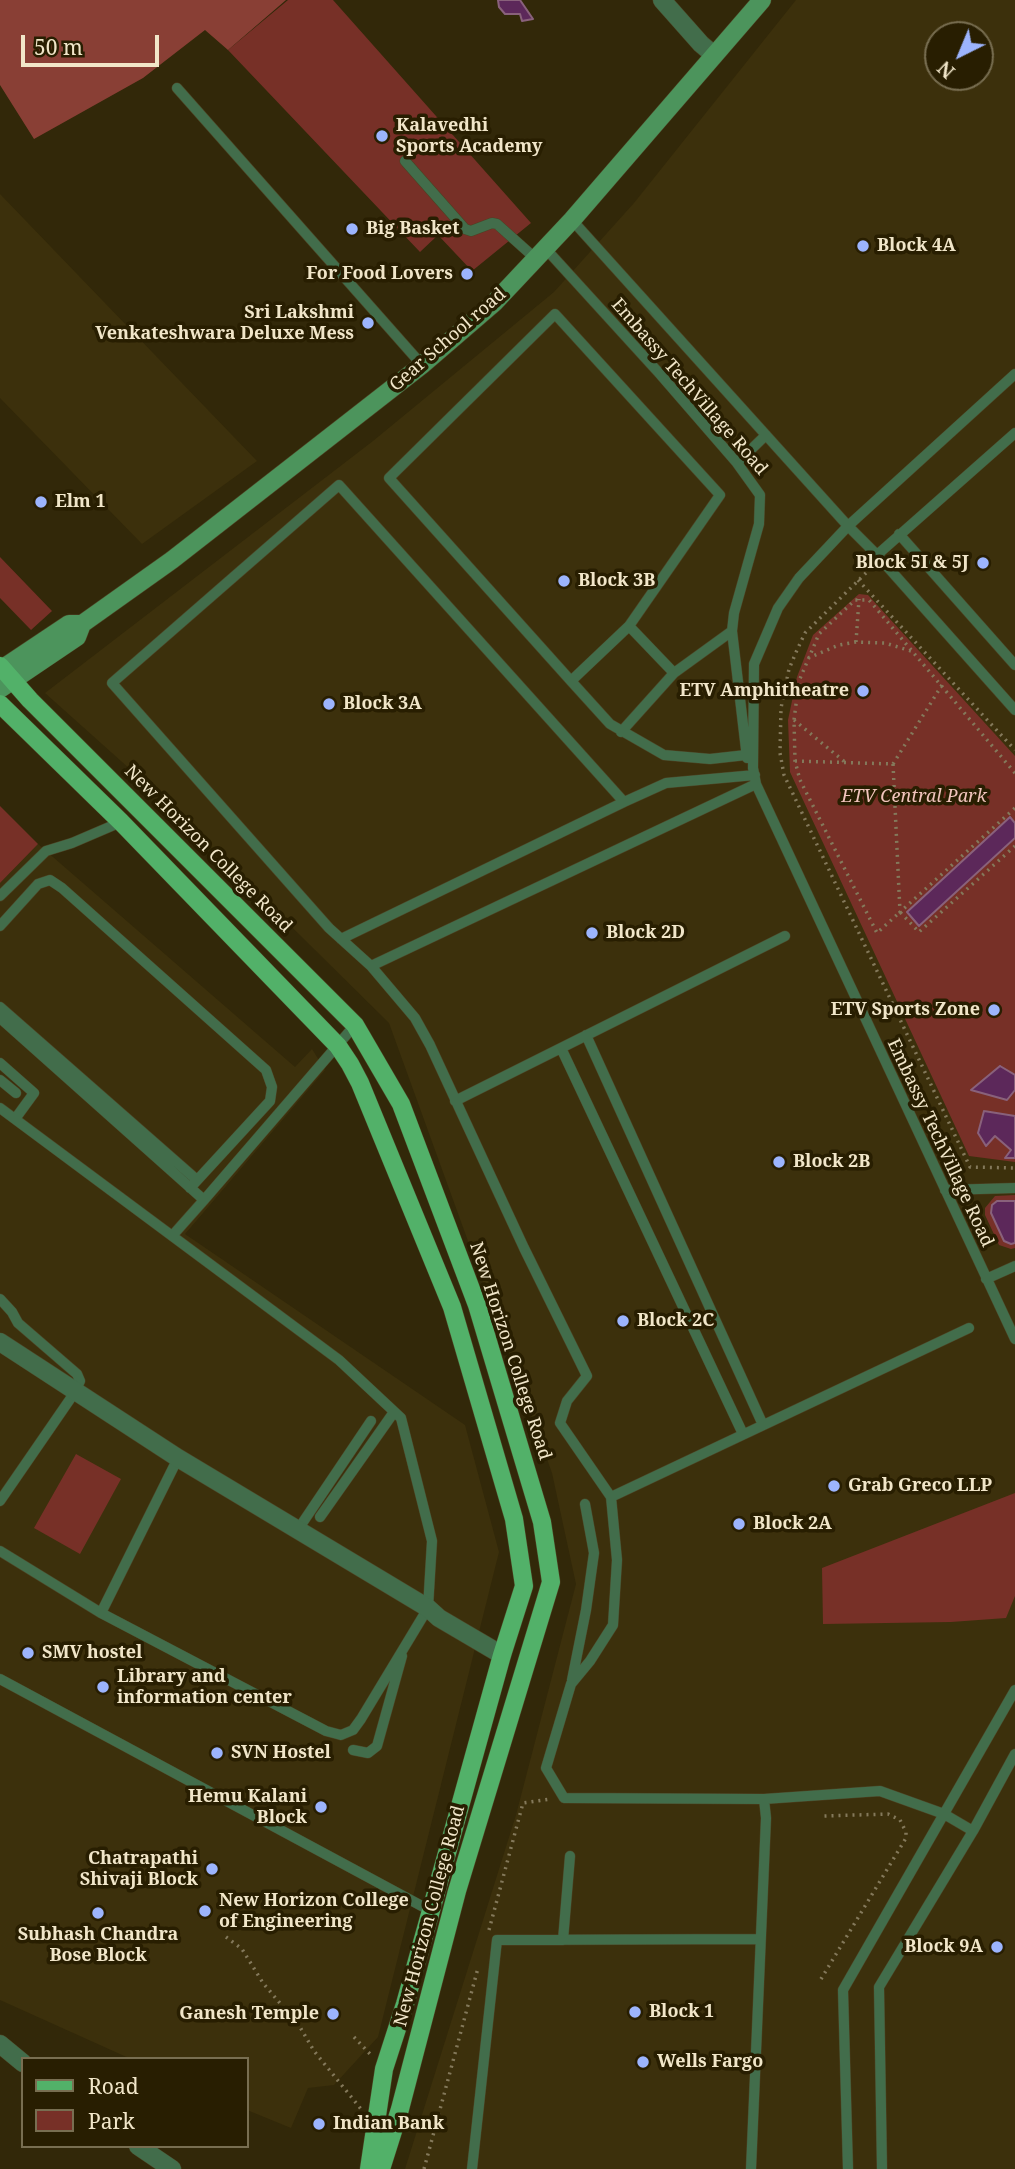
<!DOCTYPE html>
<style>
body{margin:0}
#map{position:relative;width:1015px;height:2169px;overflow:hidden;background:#322809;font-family:"Noto Serif",serif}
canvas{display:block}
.legend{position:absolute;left:21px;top:2057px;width:228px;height:91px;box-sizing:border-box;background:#281e01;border:2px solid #786e51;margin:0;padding:9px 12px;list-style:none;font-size:21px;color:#f1e6c9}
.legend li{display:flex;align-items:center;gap:14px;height:35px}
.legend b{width:35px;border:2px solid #786e51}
.north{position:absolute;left:924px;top:21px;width:70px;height:70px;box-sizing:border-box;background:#281e01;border:2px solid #786e51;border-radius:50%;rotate:223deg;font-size:19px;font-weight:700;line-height:28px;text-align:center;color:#f1e6c9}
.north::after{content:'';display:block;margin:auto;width:24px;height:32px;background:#9cb4fd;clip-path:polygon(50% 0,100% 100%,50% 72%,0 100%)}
.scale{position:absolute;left:21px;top:35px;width:138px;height:32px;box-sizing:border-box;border:4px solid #f1e6c9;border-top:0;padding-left:9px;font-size:21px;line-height:24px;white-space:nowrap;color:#f1e6c9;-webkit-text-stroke:5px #281e01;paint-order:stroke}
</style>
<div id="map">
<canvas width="1015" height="2169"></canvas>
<ul class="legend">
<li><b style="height:9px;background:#52b169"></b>Road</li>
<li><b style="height:19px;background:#773027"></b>Park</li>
</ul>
<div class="north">N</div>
<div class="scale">50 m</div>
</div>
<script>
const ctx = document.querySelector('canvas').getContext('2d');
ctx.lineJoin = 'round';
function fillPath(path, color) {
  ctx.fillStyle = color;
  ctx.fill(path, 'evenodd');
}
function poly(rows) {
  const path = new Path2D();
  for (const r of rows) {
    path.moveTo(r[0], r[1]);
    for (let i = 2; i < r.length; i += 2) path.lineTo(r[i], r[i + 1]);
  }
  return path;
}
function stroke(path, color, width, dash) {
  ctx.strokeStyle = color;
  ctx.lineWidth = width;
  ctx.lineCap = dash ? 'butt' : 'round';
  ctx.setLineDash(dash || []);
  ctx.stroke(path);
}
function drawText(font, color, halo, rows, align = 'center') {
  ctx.font = font + ' "Noto Serif",serif';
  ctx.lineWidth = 7;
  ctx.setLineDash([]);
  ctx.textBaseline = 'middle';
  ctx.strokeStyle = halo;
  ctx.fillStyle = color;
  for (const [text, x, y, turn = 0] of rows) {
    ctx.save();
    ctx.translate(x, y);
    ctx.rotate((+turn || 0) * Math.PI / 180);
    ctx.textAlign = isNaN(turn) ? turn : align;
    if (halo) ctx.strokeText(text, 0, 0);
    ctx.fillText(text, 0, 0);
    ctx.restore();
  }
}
fillPath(poly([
 [796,0,1015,0,1015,2169,405,2169,516,1815,576,1584,552,1473,389,1023,150,787,45,693,373,441,554,292,634,203],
 [938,35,980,35,980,77,938,77],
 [0,194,257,461,142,544,0,398],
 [38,844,295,1067,312,1049,325,1070,185,1234,465,1425,499,1552,378,2037,334,2085,308,2088,291,2128,247,2110,247,2059,131,2059,0,2000,0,883]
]), '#3c300c');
fillPath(poly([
 [288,0,333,0,531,223,472,271,438,235,420,252,228,50],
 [0,557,52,611,31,630,0,598],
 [859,594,868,595,1015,756,1015,1162,969,1156,790,772,788,720,797,677,813,635],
 [0,806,38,844,0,883],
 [1015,1195,1015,1248,1011,1249,999,1245,985,1215,985,1208,995,1196],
 [76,1454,121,1479,80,1554,34,1528],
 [1015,1493,1015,1596,1006,1618,951,1622,823,1624,822,1568]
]), '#773027');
fillPath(poly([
 [0,0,286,0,228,50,205,30,143,78,34,139,0,85]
]), '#893f35');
const water = poly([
 [498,0,520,0,533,19,522,21,520,14,505,14,499,7,498,0],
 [1010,817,1015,823,1015,838,919,926,907,912,1010,817],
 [1000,1066,1015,1075,1015,1090,1007,1100,971,1090,1000,1066],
 [984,1111,1015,1116,1015,1158,1005,1158,1011,1150,995,1136,986,1146,978,1133,984,1111],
 [997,1201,1015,1201,1015,1243,1011,1244,1004,1241,991,1213,992,1205,997,1201]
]);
fillPath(water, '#5c285a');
stroke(water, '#89617b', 2);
const service = poly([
 [177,88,422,365],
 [405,161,465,229,471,231,492,223,497,224,536,259],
 [572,220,848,526,877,555,1015,710],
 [546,249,659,373,737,463,760,495,759,524,734,613,732,631,747,758],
 [1015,374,848,526,799,578,778,608,754,664,753,768,756,784,1015,1339],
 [737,463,766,435],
 [899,534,1015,665],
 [877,555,1015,433],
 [629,626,674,673,732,631],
 [571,681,629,626,720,495,555,314,389,478,571,681,610,724,664,755,710,759,746,755],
 [621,732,674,673],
 [755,775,666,783,624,802,339,485,112,683,329,928,371,966,415,1018,430,1045,524,1248,587,1376,567,1401,560,1423,611,1497,617,1560,613,1625,590,1661,571,1684,546,1768,564,1798,764,1799,880,1791,944,1814,973,1831],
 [0,896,46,851,72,843,121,822],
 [0,926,38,884,50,880,62,888,266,1070,272,1087,270,1101,190,1188],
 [341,939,624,802],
 [371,966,756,784],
 [0,1007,197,1180],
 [0,1018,204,1200,355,1025],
 [586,1035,763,1425],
 [561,1048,743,1434],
 [0,1063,34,1093,15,1119],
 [0,1080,16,1093],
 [455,1101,785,936],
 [0,1108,339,1360,401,1418,432,1541,428,1608,361,1719,353,1730,341,1735,326,1731,101,1613,0,1551],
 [945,1190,1015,1188],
 [172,1236,204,1200],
 [986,1279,1015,1266],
 [0,1299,12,1312,18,1323,77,1374,80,1381,75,1392,0,1501],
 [611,1497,969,1328],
 [320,1517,394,1412],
 [297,1531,371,1421],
 [101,1613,178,1458],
 [0,1679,431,1911],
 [572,1680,586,1610,594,1553,585,1504],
 [353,1750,368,1753,377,1746,402,1656],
 [563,1940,570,1856],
 [472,2169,497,1940,760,1939],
 [751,2169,766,1818,764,1799],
 [848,2169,843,1990,1015,1690],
 [882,2169,879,1987,973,1831,1015,1754]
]);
const minor = poly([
 [662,0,701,44,714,55],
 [0,1342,178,1458,428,1608,439,1618,502,1655],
 [0,2044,23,2063],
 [138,2146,172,2169]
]);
const secondary = poly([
 [0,670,69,624,82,624],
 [0,689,77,637,82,624,172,560,422,365,494,303,572,220,762,0]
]);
const primary = poly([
 [0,666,30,700,355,1025,401,1104,477,1305,542,1522,551,1582,457,1891,400,2109,381,2169],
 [0,704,121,822,338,1046,350,1064,360,1083,452,1307,514,1519,524,1586,502,1655,405,2004,384,2069,369,2169]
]);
stroke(service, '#4d4324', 11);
stroke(minor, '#4d4324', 19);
stroke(secondary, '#4d4324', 19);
stroke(primary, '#4d4324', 19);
stroke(poly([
 [871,568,805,633,797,650,789,669,781,708,780,753,784,775,970,1167,1015,1168],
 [858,580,1015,750],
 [856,642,859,599],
 [808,658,839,645,856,642,885,643,911,651],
 [794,720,846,763],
 [795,761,893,764,942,685],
 [893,764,900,912,1015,808],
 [1015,773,869,600,855,600,819,634,799,681,794,720,795,761,800,780,877,933,900,912,919,932,1015,846],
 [489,1930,523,1803,551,1799],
 [226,1937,242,1949,263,1983,300,2027,314,2051,361,2109],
 [821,1979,906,1838,906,1832,900,1820,888,1814,823,1816],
 [354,2037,371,2055],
 [424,2169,478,1968]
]), '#84795b', 3.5, [2, 5]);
stroke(service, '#426d4b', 10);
stroke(minor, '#426d4b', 18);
stroke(secondary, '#4c945c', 18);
stroke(primary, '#52b169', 18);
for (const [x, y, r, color] of [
 [382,136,7,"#9cb4fd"],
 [352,229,7,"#9cb4fd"],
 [863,246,7,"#9cb4fd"],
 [467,274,7,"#9cb4fd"],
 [368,323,7,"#9cb4fd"],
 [41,502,7,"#9cb4fd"],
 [983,563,7,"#9cb4fd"],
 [564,581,7,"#9cb4fd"],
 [863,691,7,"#9cb4fd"],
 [329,704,7,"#9cb4fd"],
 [592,933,7,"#9cb4fd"],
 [994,1010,7,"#9cb4fd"],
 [779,1162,7,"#9cb4fd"],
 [623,1321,7,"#9cb4fd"],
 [834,1486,7,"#9cb4fd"],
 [739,1524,7,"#9cb4fd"],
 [28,1653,7,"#9cb4fd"],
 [103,1687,7,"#9cb4fd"],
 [217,1753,7,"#9cb4fd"],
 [321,1807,7,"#9cb4fd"],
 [212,1869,7,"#9cb4fd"],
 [205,1911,7,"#9cb4fd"],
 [98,1913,7,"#9cb4fd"],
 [997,1947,7,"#9cb4fd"],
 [635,2012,7,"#9cb4fd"],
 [333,2014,7,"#9cb4fd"],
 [643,2062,7,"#9cb4fd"],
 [319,2124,7,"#9cb4fd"]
]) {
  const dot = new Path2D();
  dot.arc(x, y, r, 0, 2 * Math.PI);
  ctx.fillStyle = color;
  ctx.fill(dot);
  stroke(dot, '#281e01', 2.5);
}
drawText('bold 18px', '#f1e6c9', '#281e01', [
 ["Kalavedhi",396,126],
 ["Sports Academy",396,147],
 ["Big Basket",366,229],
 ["Block 4A",877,246],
 ["For Food Lovers",453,274,"right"],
 ["Sri Lakshmi",354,313,"right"],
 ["Venkateshwara Deluxe Mess",354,334,"right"],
 ["Elm 1",55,502],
 ["Block 5I & 5J",969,563,"right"],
 ["Block 3B",578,581],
 ["ETV Amphitheatre",849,691,"right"],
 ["Block 3A",343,704],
 ["Block 2D",606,933],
 ["ETV Sports Zone",980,1010,"right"],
 ["Block 2B",793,1162],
 ["Block 2C",637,1321],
 ["Grab Greco LLP",848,1486],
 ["Block 2A",753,1524],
 ["SMV hostel",42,1653],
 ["Library and",117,1677],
 ["information center",117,1698],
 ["SVN Hostel",231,1753],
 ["Hemu Kalani",307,1797,"right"],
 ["Block",307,1818,"right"],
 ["Chatrapathi",198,1859,"right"],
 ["Shivaji Block",198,1880,"right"],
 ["New Horizon College",219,1901],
 ["of Engineering",219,1922],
 ["Subhash Chandra",98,1935,"center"],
 ["Bose Block",98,1956,"center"],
 ["Block 9A",983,1947,"right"],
 ["Block 1",649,2012],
 ["Ganesh Temple",319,2014,"right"],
 ["Wells Fargo",657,2062],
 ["Indian Bank",333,2124]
], 'left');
drawText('18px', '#f1e6c9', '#281e01', [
 ["Gear School road",448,340,-41],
 ["Embassy TechVillage Road",689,387,49],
 ["New Horizon College Road",208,849,45],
 ["Embassy TechVillage Road",940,1143,65],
 ["New Horizon College Road",510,1351,72],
 ["New Horizon College Road",430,1916,-75]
]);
drawText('italic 18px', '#f1c4bc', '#281e01', [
 ["ETV Central Park",914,797]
]);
</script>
